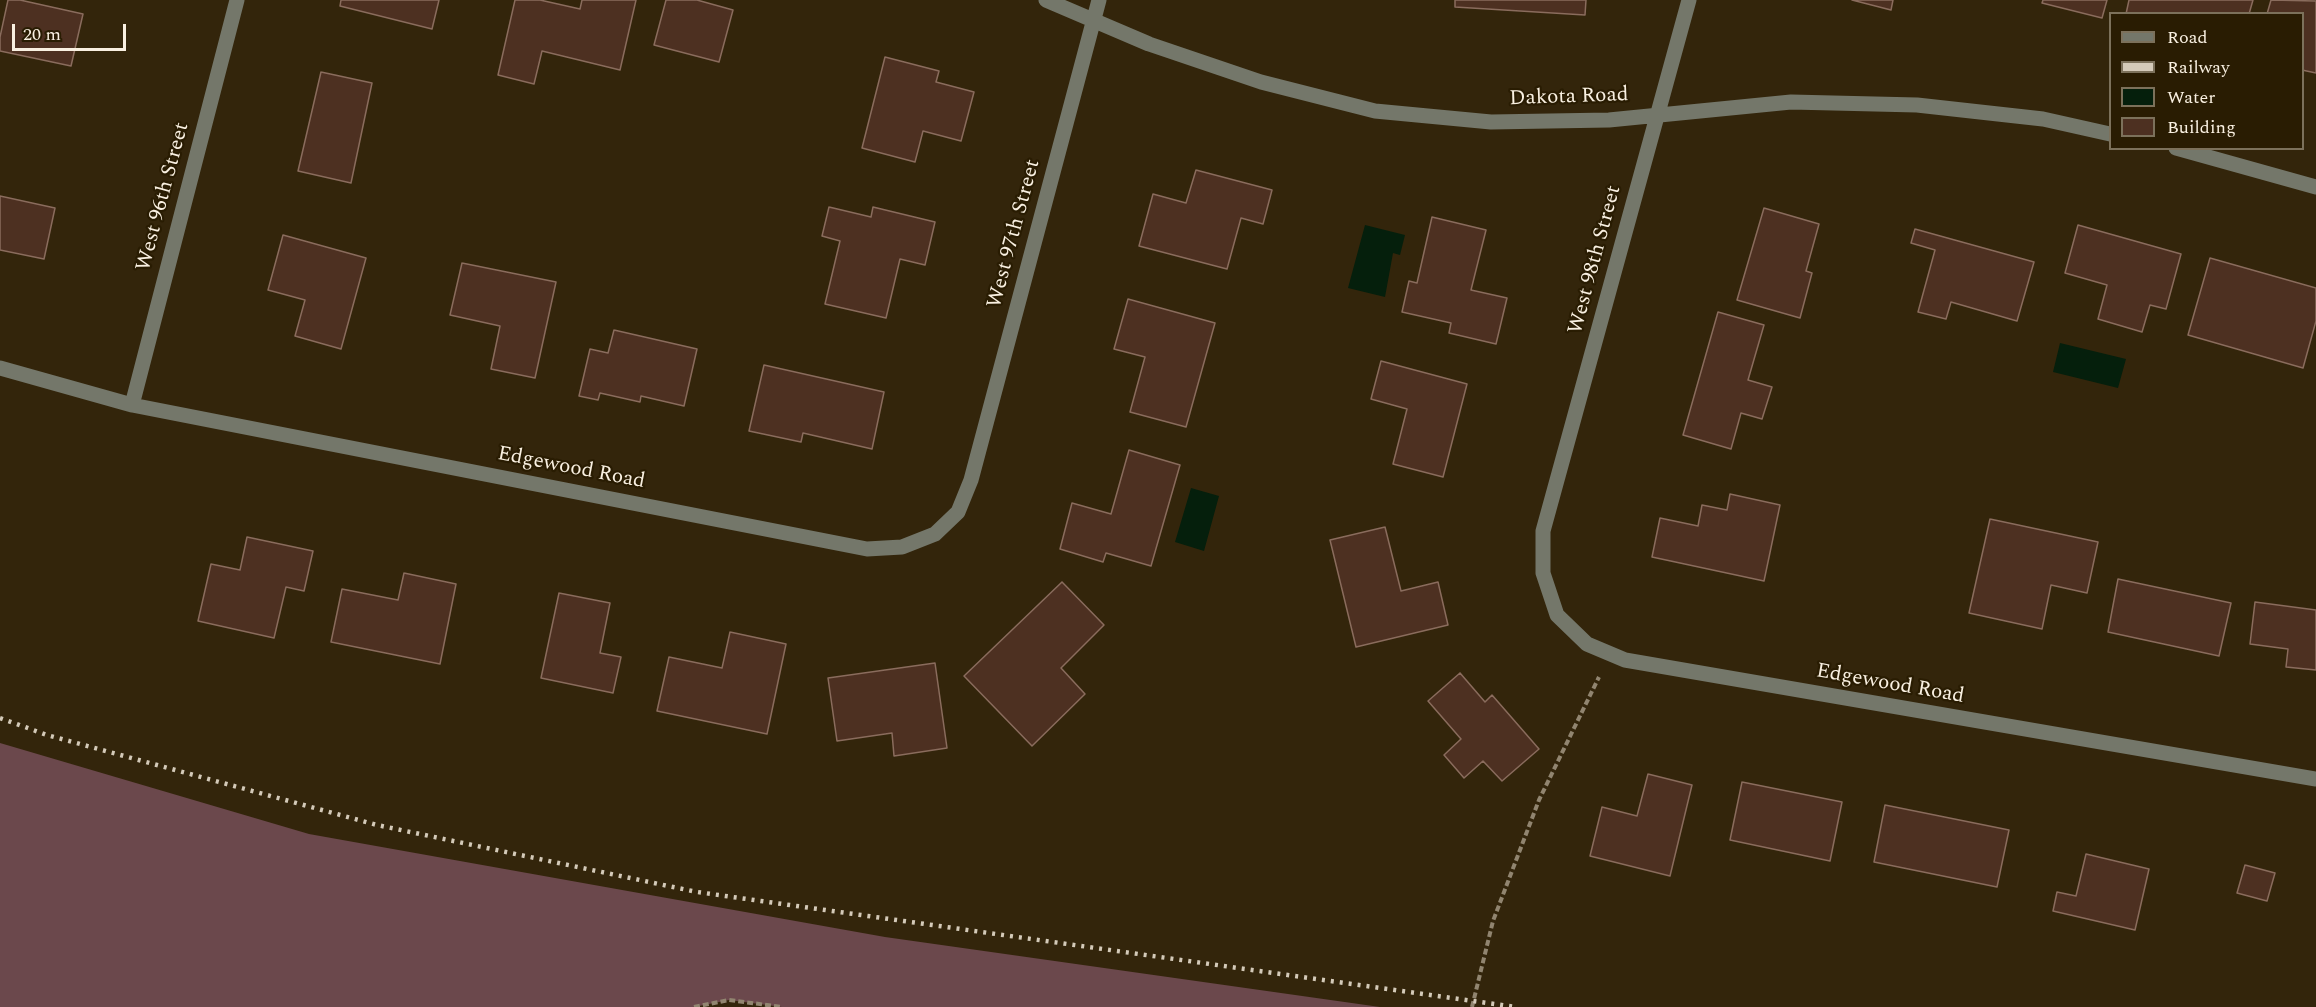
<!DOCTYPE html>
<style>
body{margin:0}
#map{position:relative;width:2316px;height:1007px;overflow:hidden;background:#33250b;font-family:Spectral,serif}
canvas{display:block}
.legend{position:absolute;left:2109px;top:12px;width:195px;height:138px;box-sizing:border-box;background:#291c02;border:2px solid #7c715b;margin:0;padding:8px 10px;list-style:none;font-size:18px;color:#f9f0e1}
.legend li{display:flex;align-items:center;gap:12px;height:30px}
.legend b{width:30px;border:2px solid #7c715b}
.scale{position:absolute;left:12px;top:24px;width:114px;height:27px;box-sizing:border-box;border:3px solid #f9f0e1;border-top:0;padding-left:8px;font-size:18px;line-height:21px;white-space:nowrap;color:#f9f0e1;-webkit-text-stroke:4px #291c02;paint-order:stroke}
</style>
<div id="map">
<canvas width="2316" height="1007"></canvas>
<ul class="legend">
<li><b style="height:8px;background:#74776a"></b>Road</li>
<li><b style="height:8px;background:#d4cab9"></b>Railway</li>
<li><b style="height:16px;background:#051f0c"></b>Water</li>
<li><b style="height:16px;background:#4d3021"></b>Building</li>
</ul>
<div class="scale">20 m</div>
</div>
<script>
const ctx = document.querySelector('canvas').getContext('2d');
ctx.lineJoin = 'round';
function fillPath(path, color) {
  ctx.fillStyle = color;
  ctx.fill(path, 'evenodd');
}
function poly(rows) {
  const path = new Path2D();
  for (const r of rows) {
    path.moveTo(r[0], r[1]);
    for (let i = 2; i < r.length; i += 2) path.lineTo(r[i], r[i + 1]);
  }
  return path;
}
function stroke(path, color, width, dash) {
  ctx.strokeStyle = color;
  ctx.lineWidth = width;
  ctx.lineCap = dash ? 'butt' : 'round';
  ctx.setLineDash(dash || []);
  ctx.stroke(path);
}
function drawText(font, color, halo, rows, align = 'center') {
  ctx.font = font + ' Spectral,serif';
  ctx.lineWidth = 4.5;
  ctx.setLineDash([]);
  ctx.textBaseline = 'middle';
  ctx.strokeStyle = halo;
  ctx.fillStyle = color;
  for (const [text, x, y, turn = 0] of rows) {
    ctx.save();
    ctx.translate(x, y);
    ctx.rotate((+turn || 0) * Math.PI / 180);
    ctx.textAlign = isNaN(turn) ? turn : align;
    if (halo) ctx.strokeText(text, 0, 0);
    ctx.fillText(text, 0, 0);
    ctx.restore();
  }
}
fillPath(poly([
 [0,743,309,834,885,937,1380,1007,782,1007,729,1000,694,1007,0,1007]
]), '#6b484c');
fillPath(poly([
 [1365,225,1405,235,1400,255,1393,253,1385,297,1348,288],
 [2060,343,2126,359,2118,388,2053,372],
 [1191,488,1219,496,1204,551,1175,542]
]), '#051f0c');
const building = poly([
 [8,0,20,0,83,14,71,66,0,51,0,37,8,0],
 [341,0,439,0,432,29,340,6,341,0],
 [515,0,540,0,580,9,582,0,636,0,620,70,542,51,534,84,498,75,515,0],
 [666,0,697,0,733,10,719,62,654,45,666,0],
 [1455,0,1586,0,1585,15,1455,7,1455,0],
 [1852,0,1893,0,1891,10,1852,0],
 [2043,0,2107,0,2102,18,2042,3,2043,0],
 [2129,0,2253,0,2249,14,2126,14,2129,0],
 [2271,0,2316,1,2316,73,2302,70,2302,14,2267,14,2271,0],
 [885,57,939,71,936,82,974,92,961,141,923,131,915,162,862,148,885,57],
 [321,72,372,83,351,183,298,171,321,72],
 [1196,170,1272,190,1263,224,1241,218,1227,269,1139,246,1153,194,1186,203,1196,170],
 [0,196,55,208,44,259,0,250,0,196],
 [829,207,871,217,873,207,935,222,925,265,900,259,886,318,825,304,840,241,822,236,829,207],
 [1764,208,1819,224,1806,271,1812,273,1800,318,1737,300,1764,208],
 [1432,217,1486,230,1471,290,1507,298,1496,344,1449,333,1451,323,1402,312,1409,281,1417,283,1432,217],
 [2078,225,2181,254,2166,309,2150,305,2142,332,2098,319,2107,285,2065,273,2078,225],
 [1915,229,2034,262,2017,321,1951,302,1946,319,1918,312,1935,250,1911,243,1915,229],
 [283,235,366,258,341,349,295,336,305,300,268,290,283,235],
 [2210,258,2316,288,2316,321,2303,368,2188,335,2210,258],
 [462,263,556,282,535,378,491,369,500,326,450,315,462,263],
 [1128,299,1215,323,1186,427,1130,412,1145,357,1114,349,1128,299],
 [1718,312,1764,325,1748,380,1772,387,1762,419,1741,413,1731,449,1683,435,1718,312],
 [614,330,697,349,684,406,641,396,640,402,600,393,598,400,579,396,590,349,608,353,614,330],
 [1381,361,1467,384,1443,477,1393,464,1407,409,1371,399,1381,361],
 [764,365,884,392,872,449,803,433,801,442,749,431,764,365],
 [1129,450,1180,465,1151,566,1106,553,1103,562,1060,549,1072,503,1111,514,1129,450],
 [1730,494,1780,505,1764,581,1652,557,1660,518,1698,526,1702,505,1727,510,1730,494],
 [1990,519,2098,542,2087,593,2051,585,2042,629,1969,613,1990,519],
 [1385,527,1401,591,1438,582,1448,625,1356,647,1330,540,1385,527],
 [247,537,313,551,304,591,286,587,274,638,198,621,211,564,240,570,247,537],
 [404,573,456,584,440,664,331,642,342,589,398,600,404,573],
 [2118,579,2231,603,2219,656,2108,632,2118,579],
 [1062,582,1104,625,1061,668,1085,694,1032,746,964,676,1062,582],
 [559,593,610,603,600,653,621,657,613,693,541,678,559,593],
 [2255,602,2316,610,2316,670,2286,667,2288,649,2250,644,2255,602],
 [730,632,786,644,767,734,657,711,669,657,722,668,730,632],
 [935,663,947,748,894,756,892,733,837,741,828,678,935,663],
 [1460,673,1485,702,1492,695,1539,749,1502,781,1483,761,1464,778,1444,755,1461,739,1428,701,1460,673],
 [1648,774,1692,785,1670,876,1590,856,1602,807,1637,816,1648,774],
 [1742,782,1842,802,1830,861,1730,840,1742,782],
 [1885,805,2009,830,1997,887,1874,862,1885,805],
 [2086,854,2149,869,2135,930,2053,911,2057,892,2076,896,2086,854],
 [2245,865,2275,873,2267,901,2237,893,2245,865]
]);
fillPath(building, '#4d3021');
stroke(building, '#8a6c5d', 1.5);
stroke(poly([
 [694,1007,729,1000,782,1007],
 [1472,1007,1493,921,1539,800,1599,677]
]), '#918570', 4, [6, 3]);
stroke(poly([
 [1046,0,1149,44,1261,82,1375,111,1491,122,1609,120,1791,102,1917,105,2043,119,2110,134],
 [1689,0,1543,531,1543,573,1557,615,1587,644,1625,660,2316,779],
 [2176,148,2316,187],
 [0,368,132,405,867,549,902,547,935,534,958,512,971,480,1099,0],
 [132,405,237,0]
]), '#74776a', 15);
stroke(poly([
 [0,718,47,735,377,825,697,892,1516,1007]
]), '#d4cab9', 4.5, [3, 6]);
drawText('21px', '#f9f0e1', '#291c02', [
 ["Dakota Road",1569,98,-2],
 ["West 96th Street",164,197,-75],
 ["West 97th Street",1015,234,-75],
 ["West 98th Street",1596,260,-75],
 ["Edgewood Road",571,469,11],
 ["Edgewood Road",1890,685,10]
]);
</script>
